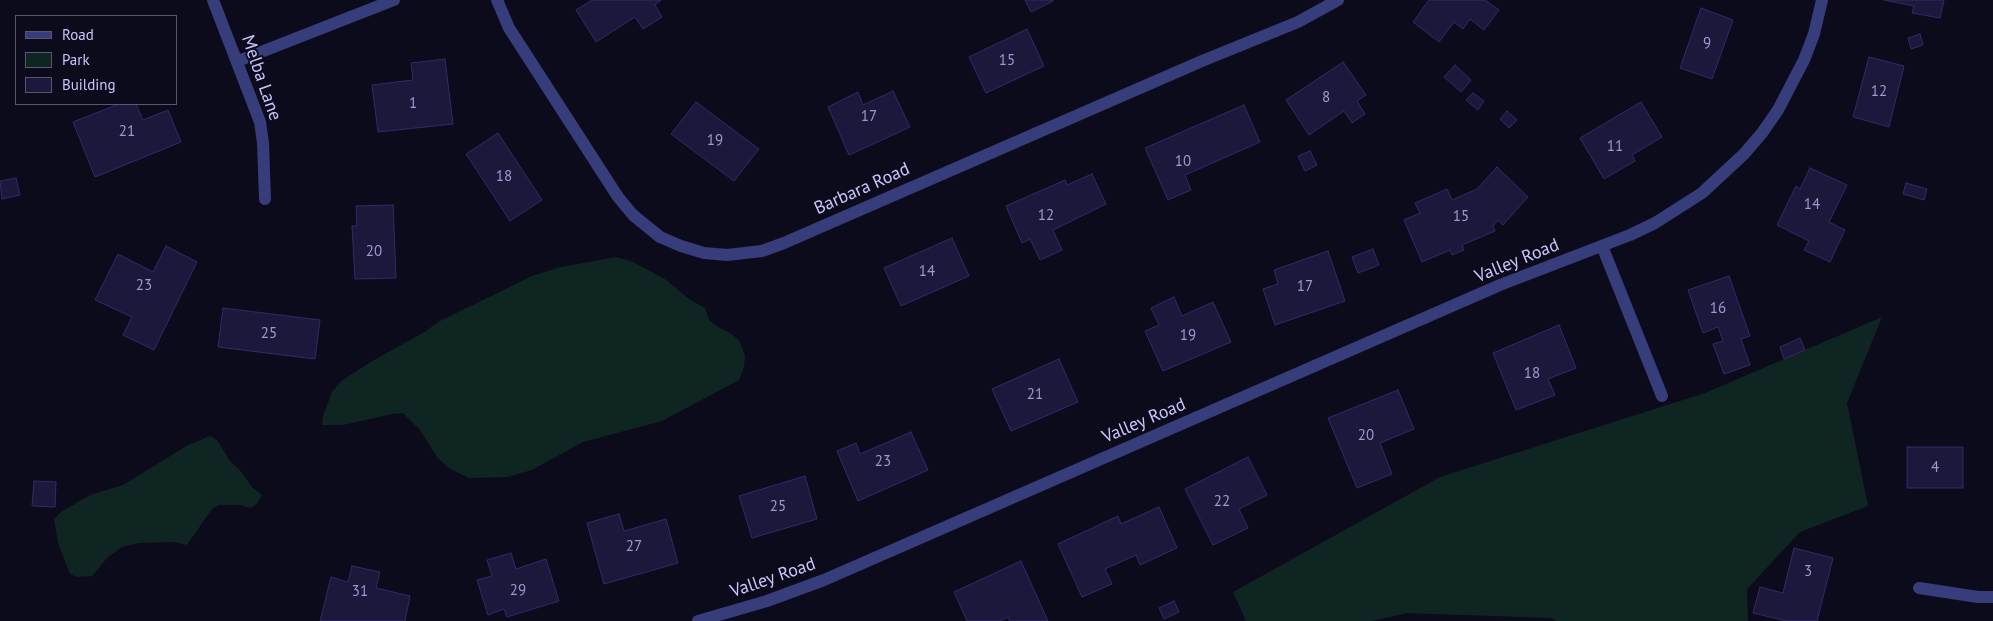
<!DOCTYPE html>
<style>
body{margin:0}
#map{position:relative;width:1993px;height:621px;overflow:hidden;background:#0c0b1c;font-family:"PT Sans",sans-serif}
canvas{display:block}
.legend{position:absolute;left:15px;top:15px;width:162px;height:90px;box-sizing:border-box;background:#0c0b1c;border:1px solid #575676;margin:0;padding:6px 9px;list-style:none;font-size:15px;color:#c8c7fe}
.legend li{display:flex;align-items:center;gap:10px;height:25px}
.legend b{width:25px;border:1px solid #575676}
</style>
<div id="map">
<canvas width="1993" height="621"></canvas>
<ul class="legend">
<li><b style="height:6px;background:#373c7a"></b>Road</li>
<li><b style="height:14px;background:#0f2522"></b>Park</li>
<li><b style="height:14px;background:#1b183c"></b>Building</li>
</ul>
</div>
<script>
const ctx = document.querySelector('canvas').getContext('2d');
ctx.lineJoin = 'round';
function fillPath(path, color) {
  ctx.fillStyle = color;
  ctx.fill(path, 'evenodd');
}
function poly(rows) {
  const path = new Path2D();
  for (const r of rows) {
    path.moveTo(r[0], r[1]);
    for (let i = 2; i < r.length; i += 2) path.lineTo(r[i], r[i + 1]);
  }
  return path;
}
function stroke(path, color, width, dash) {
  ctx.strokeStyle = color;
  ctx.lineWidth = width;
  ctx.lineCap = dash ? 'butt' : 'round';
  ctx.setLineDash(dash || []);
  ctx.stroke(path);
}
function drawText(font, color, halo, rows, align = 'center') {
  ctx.font = font + ' "PT Sans",sans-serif';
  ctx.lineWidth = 4;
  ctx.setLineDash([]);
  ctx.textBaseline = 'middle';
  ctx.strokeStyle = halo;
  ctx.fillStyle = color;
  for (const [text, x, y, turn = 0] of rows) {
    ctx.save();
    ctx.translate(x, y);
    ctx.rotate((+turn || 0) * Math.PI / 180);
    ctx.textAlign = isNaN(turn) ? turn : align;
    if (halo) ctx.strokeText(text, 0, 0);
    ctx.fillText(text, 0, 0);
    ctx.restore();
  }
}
fillPath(poly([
 [616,257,633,262,665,279,689,299,705,308,709,320,718,327,730,333,739,340,745,356,744,367,739,380,662,421,583,442,532,470,507,477,469,478,450,469,437,457,420,430,403,413,392,414,343,425,322,425,323,416,332,392,341,381,374,360,426,331,438,322,532,276,561,267],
 [1882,317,1847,403,1868,506,1800,532,1747,589,1748,621,1556,621,1551,618,1407,613,1372,621,1246,621,1233,592,1440,477,1705,393],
 [210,436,217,440,230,461,239,469,252,487,262,495,257,504,250,508,241,505,219,505,212,509,187,545,175,542,139,543,122,547,108,557,92,576,77,577,70,574,58,543,54,519,61,512,90,495,123,485,188,445]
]), '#0f2522');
const building = poly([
 [592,0,661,0,655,5,662,17,643,29,635,17,596,42,576,10,592,0],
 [1025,0,1053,0,1053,1,1031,12,1025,0],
 [1429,0,1485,0,1499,10,1484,30,1470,19,1463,29,1454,22,1439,42,1413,22,1429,0],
 [1884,0,1944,0,1940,18,1912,13,1914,6,1884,0],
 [1701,8,1733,20,1712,79,1680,68,1701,8],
 [1027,29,1044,66,986,93,969,57,1027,29],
 [1920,34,1923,45,1911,49,1908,38,1920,34],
 [1869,57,1904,66,1889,127,1853,117,1869,57],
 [445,59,453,124,378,132,372,85,413,80,411,63,445,59],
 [1343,62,1366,95,1357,101,1365,114,1352,123,1344,111,1309,135,1286,100,1343,62],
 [1455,65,1471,80,1461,92,1444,77,1455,65],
 [893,91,910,127,849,155,828,107,858,92,863,105,893,91],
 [1473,93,1484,101,1478,110,1466,100,1473,93],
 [696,102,759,149,734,181,671,134,696,102],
 [1641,102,1662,137,1632,155,1635,161,1604,179,1580,138,1641,102],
 [119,104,136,104,143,120,168,110,181,142,95,177,73,122,119,104],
 [1244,105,1260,142,1185,175,1191,190,1168,200,1145,148,1244,105],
 [1507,111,1517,120,1509,128,1500,119,1507,111],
 [498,133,542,200,510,221,466,154,498,133],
 [1310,151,1317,165,1305,171,1298,156,1310,151],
 [1497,167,1528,197,1503,225,1498,220,1493,226,1495,231,1462,245,1464,250,1452,255,1450,250,1422,262,1404,220,1420,213,1415,203,1447,189,1452,200,1477,189,1497,167],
 [1810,168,1847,185,1829,222,1845,230,1830,262,1804,250,1809,241,1777,225,1796,186,1800,189,1810,168],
 [1092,174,1106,204,1053,230,1062,250,1040,260,1030,239,1022,243,1006,206,1065,180,1067,185,1092,174],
 [16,178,20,195,2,199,0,181,16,178],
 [1906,183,1927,189,1924,200,1903,194,1906,183],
 [393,205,396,278,355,279,352,226,357,226,356,206,393,205],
 [952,238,969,276,901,306,884,268,952,238],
 [166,246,197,262,154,350,123,335,132,317,95,300,118,254,153,272,166,246],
 [1373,249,1379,265,1358,273,1352,257,1373,249],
 [1328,251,1345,301,1275,325,1263,289,1278,284,1274,270,1328,251],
 [1729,276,1750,336,1741,339,1750,365,1724,374,1713,344,1723,341,1718,327,1703,333,1688,290,1729,276],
 [1174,297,1182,316,1213,302,1231,342,1163,371,1145,331,1159,325,1151,308,1174,297],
 [223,308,320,320,315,359,218,347,223,308],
 [1559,325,1576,368,1548,379,1555,395,1516,410,1493,353,1559,325],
 [1800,338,1805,350,1784,359,1780,347,1800,338],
 [1059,359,1078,402,1011,431,992,389,1059,359],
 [1398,390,1414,429,1380,443,1392,474,1357,488,1328,418,1398,390],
 [911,432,928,470,858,501,837,451,856,443,860,454,911,432],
 [1907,447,1963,447,1963,488,1907,488,1907,447],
 [1248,457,1267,495,1239,509,1248,528,1213,545,1185,489,1248,457],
 [805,476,817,519,752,538,739,496,805,476],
 [34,481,56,482,55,507,32,506,34,481],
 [1159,507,1177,548,1140,565,1136,555,1105,569,1112,584,1082,597,1058,544,1118,516,1121,524,1159,507],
 [619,514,624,531,666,519,678,563,604,584,587,523,619,514],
 [1794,548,1833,558,1817,621,1787,621,1753,613,1760,587,1783,593,1794,548],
 [511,553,516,569,546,559,559,601,507,617,504,609,488,615,477,580,492,576,487,560,511,553],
 [1021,561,1048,621,1010,621,1008,617,1000,621,967,621,954,592,1021,561],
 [352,566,380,572,376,588,410,596,405,621,320,621,331,577,348,582,352,566],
 [1174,601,1179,612,1164,619,1159,608,1174,601]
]);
fillPath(building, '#1b183c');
stroke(building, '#302b68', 1);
stroke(poly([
 [213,0,260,122,263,143,265,199],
 [497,0,509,28,618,197,633,215,660,237,681,246,704,253,727,255,762,251,784,243,1202,61,1298,22,1338,0],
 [238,61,394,0],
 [1602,246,1662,396],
 [1919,588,1978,597,1993,597],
 [698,621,767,601,824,580,1500,285,1630,235,1655,223,1702,193,1744,154,1762,133,1778,110,1804,60,1814,34,1822,0]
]), '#373c7a', 12);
drawText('15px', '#9d9bce', null, [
 ["9",1707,44],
 ["15",1007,61],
 ["12",1879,92],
 ["8",1326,98],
 ["1",413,104],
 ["17",869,117],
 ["21",127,132],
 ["19",715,141],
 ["11",1615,147],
 ["10",1183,162],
 ["18",504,177],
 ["14",1812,205],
 ["12",1046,216],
 ["15",1461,217],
 ["20",374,252],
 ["14",927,272],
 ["23",144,286],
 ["17",1305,287],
 ["16",1718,309],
 ["25",269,334],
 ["19",1188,336],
 ["18",1532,374],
 ["21",1035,395],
 ["20",1366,436],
 ["23",883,462],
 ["4",1935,468],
 ["22",1222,502],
 ["25",778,507],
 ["27",634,547],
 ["3",1808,572],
 ["29",518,591],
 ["31",360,592]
]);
drawText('18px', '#c8c7fe', '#0c0b1c', [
 ["Melba Lane",261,78,71],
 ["Barbara Road",862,189,-24],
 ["Valley Road",1517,261,-22],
 ["Valley Road",1144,421,-23],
 ["Valley Road",773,578,-19]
]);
</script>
